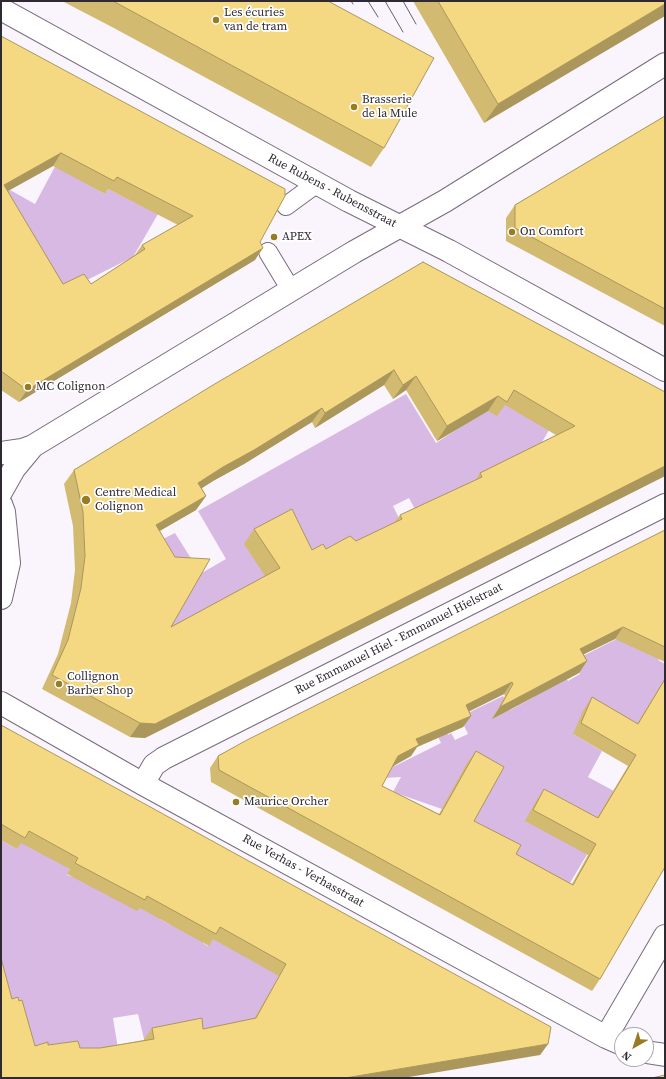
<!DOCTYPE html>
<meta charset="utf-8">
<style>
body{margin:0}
#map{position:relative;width:666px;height:1079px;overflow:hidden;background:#faf4fc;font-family:"Source Serif 4",serif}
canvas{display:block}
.frame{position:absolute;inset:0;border:2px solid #2f2931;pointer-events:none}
.north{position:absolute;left:614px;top:1027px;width:40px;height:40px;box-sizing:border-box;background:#fff;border:1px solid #aca9ad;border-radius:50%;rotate:219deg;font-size:11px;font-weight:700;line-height:16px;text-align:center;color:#2f2931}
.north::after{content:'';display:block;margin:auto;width:14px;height:18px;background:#977c24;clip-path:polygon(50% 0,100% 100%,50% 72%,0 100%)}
</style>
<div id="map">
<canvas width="666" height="1079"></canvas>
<div class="frame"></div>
<div class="north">N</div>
</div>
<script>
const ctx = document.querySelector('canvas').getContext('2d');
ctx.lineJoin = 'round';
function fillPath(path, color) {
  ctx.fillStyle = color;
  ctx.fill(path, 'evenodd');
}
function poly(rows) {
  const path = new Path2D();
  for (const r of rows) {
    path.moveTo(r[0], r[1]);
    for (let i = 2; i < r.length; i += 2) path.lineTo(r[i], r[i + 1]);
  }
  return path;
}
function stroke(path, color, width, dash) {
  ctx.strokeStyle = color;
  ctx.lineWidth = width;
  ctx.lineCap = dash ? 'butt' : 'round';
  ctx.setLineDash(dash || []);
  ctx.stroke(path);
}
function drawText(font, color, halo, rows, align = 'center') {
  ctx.font = font + ' "Source Serif 4",serif';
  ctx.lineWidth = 3.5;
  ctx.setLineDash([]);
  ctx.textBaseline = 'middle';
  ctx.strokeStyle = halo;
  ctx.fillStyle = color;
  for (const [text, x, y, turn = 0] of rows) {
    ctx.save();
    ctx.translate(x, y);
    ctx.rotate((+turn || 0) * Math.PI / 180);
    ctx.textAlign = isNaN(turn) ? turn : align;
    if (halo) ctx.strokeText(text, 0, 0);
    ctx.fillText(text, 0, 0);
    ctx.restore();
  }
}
fillPath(poly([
 [58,161,80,180,105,194,108,189,158,214,133,257,53,297,1,195,10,190,35,204],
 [434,371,504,404,549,430,542,442,576,435,417,513,409,498,393,506,402,524,295,582,127,660,200,574,226,559,198,511,406,394,436,443,465,424],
 [175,533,199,571,147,547],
 [660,617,665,656,658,660,665,664,665,682,630,736,573,734,602,751,588,777,614,791,614,809,567,888,442,809,393,792,401,777,384,778,386,752,395,766,441,743,435,730,444,726,448,735,451,733,455,740,468,734,458,713,468,713,503,696,510,710,534,697,532,691,565,676,568,681,580,674,572,657,583,656],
 [25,834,70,869,67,875,145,898,160,919,169,924,210,932,203,943,208,946,214,935,281,972,263,1005,383,1012,144,1039,138,1014,113,1018,119,1055,41,1059,1,1004,1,840,17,849]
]), '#d7b9e3');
const lane = poly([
 [286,206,316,184],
 [268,252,291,290]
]);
const street = poly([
 [1,9,349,201,449,251,665,370],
 [1,453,22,450,33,446,354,252,445,201,665,64],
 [1,492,14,469,33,446],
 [1,504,4,512,9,563,1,598],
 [1,703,143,784,606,1037,622,1044],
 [143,784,154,765,164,758,665,505],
 [606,1037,665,936],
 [646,1052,665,1055]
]);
stroke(lane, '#786b7d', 20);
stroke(street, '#786b7d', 24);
stroke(lane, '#fff', 18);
stroke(street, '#fff', 22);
stroke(poly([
 [351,1,353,4],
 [368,1,378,17],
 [385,1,403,32],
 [403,1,416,24]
]), '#666068', 1);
fillPath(poly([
 [62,1,328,1,384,148,371,167,112,27],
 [413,1,665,1,484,123],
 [1,36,260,242,255,260,19,402,1,390],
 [53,166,105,194,108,189,178,225,142,245,135,255,91,284,63,284,7,191],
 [665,116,665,326,506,241,506,218,515,205],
 [423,262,665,392,665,476,145,738,130,737,42,689,58,654,71,603,75,570,73,526,64,484,74,470],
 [384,385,393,399,406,390,437,441,488,411,497,416,505,405,556,435,480,473,475,481,400,515,394,523,356,541,326,549,312,550,254,529,244,544,265,576,171,627,159,531,196,510,206,496,202,488,213,481,244,464,312,422,315,428],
 [665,530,665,662,615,639,584,654,587,661,579,673,492,719,505,696,504,694,469,711,471,716,463,727,417,747,411,756,392,766,382,786,439,814,467,763,476,751,474,821,516,854,572,884,588,855,525,821,536,801,544,789,597,818,628,766,573,734,584,709,592,697,637,724,665,678,665,867,600,979,592,991,211,782,210,768,218,756],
 [1,725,548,1044,540,1055,1,1078,12,999,35,1046,48,1045,80,1048,100,1048,144,1040,144,1039,152,1028,203,1029,254,1019,279,976,213,939,209,946,140,908,137,911,67,874,70,869,21,843,17,849,1,840]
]), '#d2ba70');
fillPath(poly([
 [665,4,665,16,484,123,498,104],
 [61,153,53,166,1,195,4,185],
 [263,248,255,260,19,402,27,390],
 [394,370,384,385,315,428,325,413],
 [416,376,406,390,393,399,403,385],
 [498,396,488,411,437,441,447,426],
 [322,408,312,422,244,464,213,481,188,497,198,483,223,467],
 [665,466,665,476,145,738,130,737,140,723],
 [206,496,196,510,146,539,156,525],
 [623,627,615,639,572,660,580,649],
 [587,661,579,673,492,719,500,707],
 [512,682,504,694,458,717,466,705],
 [471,716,463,727,417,747,411,756,390,768,398,756,416,739],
 [548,1044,540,1055,403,1078,345,1078]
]), '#ab975b');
const building = poly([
 [113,1,328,1,434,58,384,148,113,1],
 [438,1,665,1,665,4,498,104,438,1],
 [1,36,285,189,285,196,260,242,263,248,27,390,1,371,1,36],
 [61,153,114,181,117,177,193,216,142,245,145,249,91,284,84,274,63,284,4,185,61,153],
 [665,116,665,309,515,228,515,205,665,116],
 [423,262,665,392,665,466,155,724,140,723,52,675,68,640,81,588,85,556,83,512,74,470,213,385,423,262],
 [394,370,403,385,416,376,447,426,498,396,507,402,514,390,575,426,480,473,482,477,400,515,402,519,356,541,350,536,326,549,323,544,312,550,292,509,254,529,280,568,171,627,210,559,175,557,156,525,206,496,198,483,223,467,254,450,322,408,325,413,394,370],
 [665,530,665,647,623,627,580,649,587,661,500,707,513,684,512,682,466,705,471,716,416,739,419,745,398,756,382,786,440,815,476,751,504,767,474,821,521,845,516,854,573,885,596,844,533,810,544,789,598,818,636,755,581,723,592,697,638,724,665,679,665,867,600,979,219,770,218,756,247,740,665,530],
 [1,725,551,1027,548,1044,345,1078,1,1078,1,958,12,999,18,997,19,1001,22,1000,35,1046,48,1042,48,1045,78,1041,80,1048,100,1048,154,1039,152,1028,202,1018,203,1029,256,1018,286,964,220,927,216,934,147,896,145,900,75,863,78,858,29,831,25,838,1,824,1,725],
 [665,1075,665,1078,652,1078,665,1075]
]);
fillPath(building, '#f4d882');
stroke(building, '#ab975b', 1);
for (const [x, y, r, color] of [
 [216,20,4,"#977c24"],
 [354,107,4,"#977c24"],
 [512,232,4,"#977c24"],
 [274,237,4,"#977c24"],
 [28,387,4,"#977c24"],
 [86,500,5,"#977c24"],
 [59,684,4,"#977c24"],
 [236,802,4,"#977c24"]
]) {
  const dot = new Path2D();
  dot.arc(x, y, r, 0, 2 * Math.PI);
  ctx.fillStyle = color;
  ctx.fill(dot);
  stroke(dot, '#fff', 1.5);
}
drawText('12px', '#2f2931', '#fff', [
 ["Les écuries",224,13],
 ["van de tram",224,27],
 ["Brasserie",362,100],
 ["de la Mule",362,114],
 ["On Comfort",520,232],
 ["APEX",282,237],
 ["MC Colignon",36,387],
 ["Centre Medical",95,493],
 ["Colignon",95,507],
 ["Collignon",67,677],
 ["Barber Shop",67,691],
 ["Maurice Orcher",244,802]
], 'left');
drawText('12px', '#2f2931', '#fff', [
 ["Rue Rubens - Rubensstraat",332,191,28],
 ["Rue Emmanuel Hiel - Emmanuel Hielstraat",399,639,-27],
 ["Rue Verhas - Verhasstraat",303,871,29]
]);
</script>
